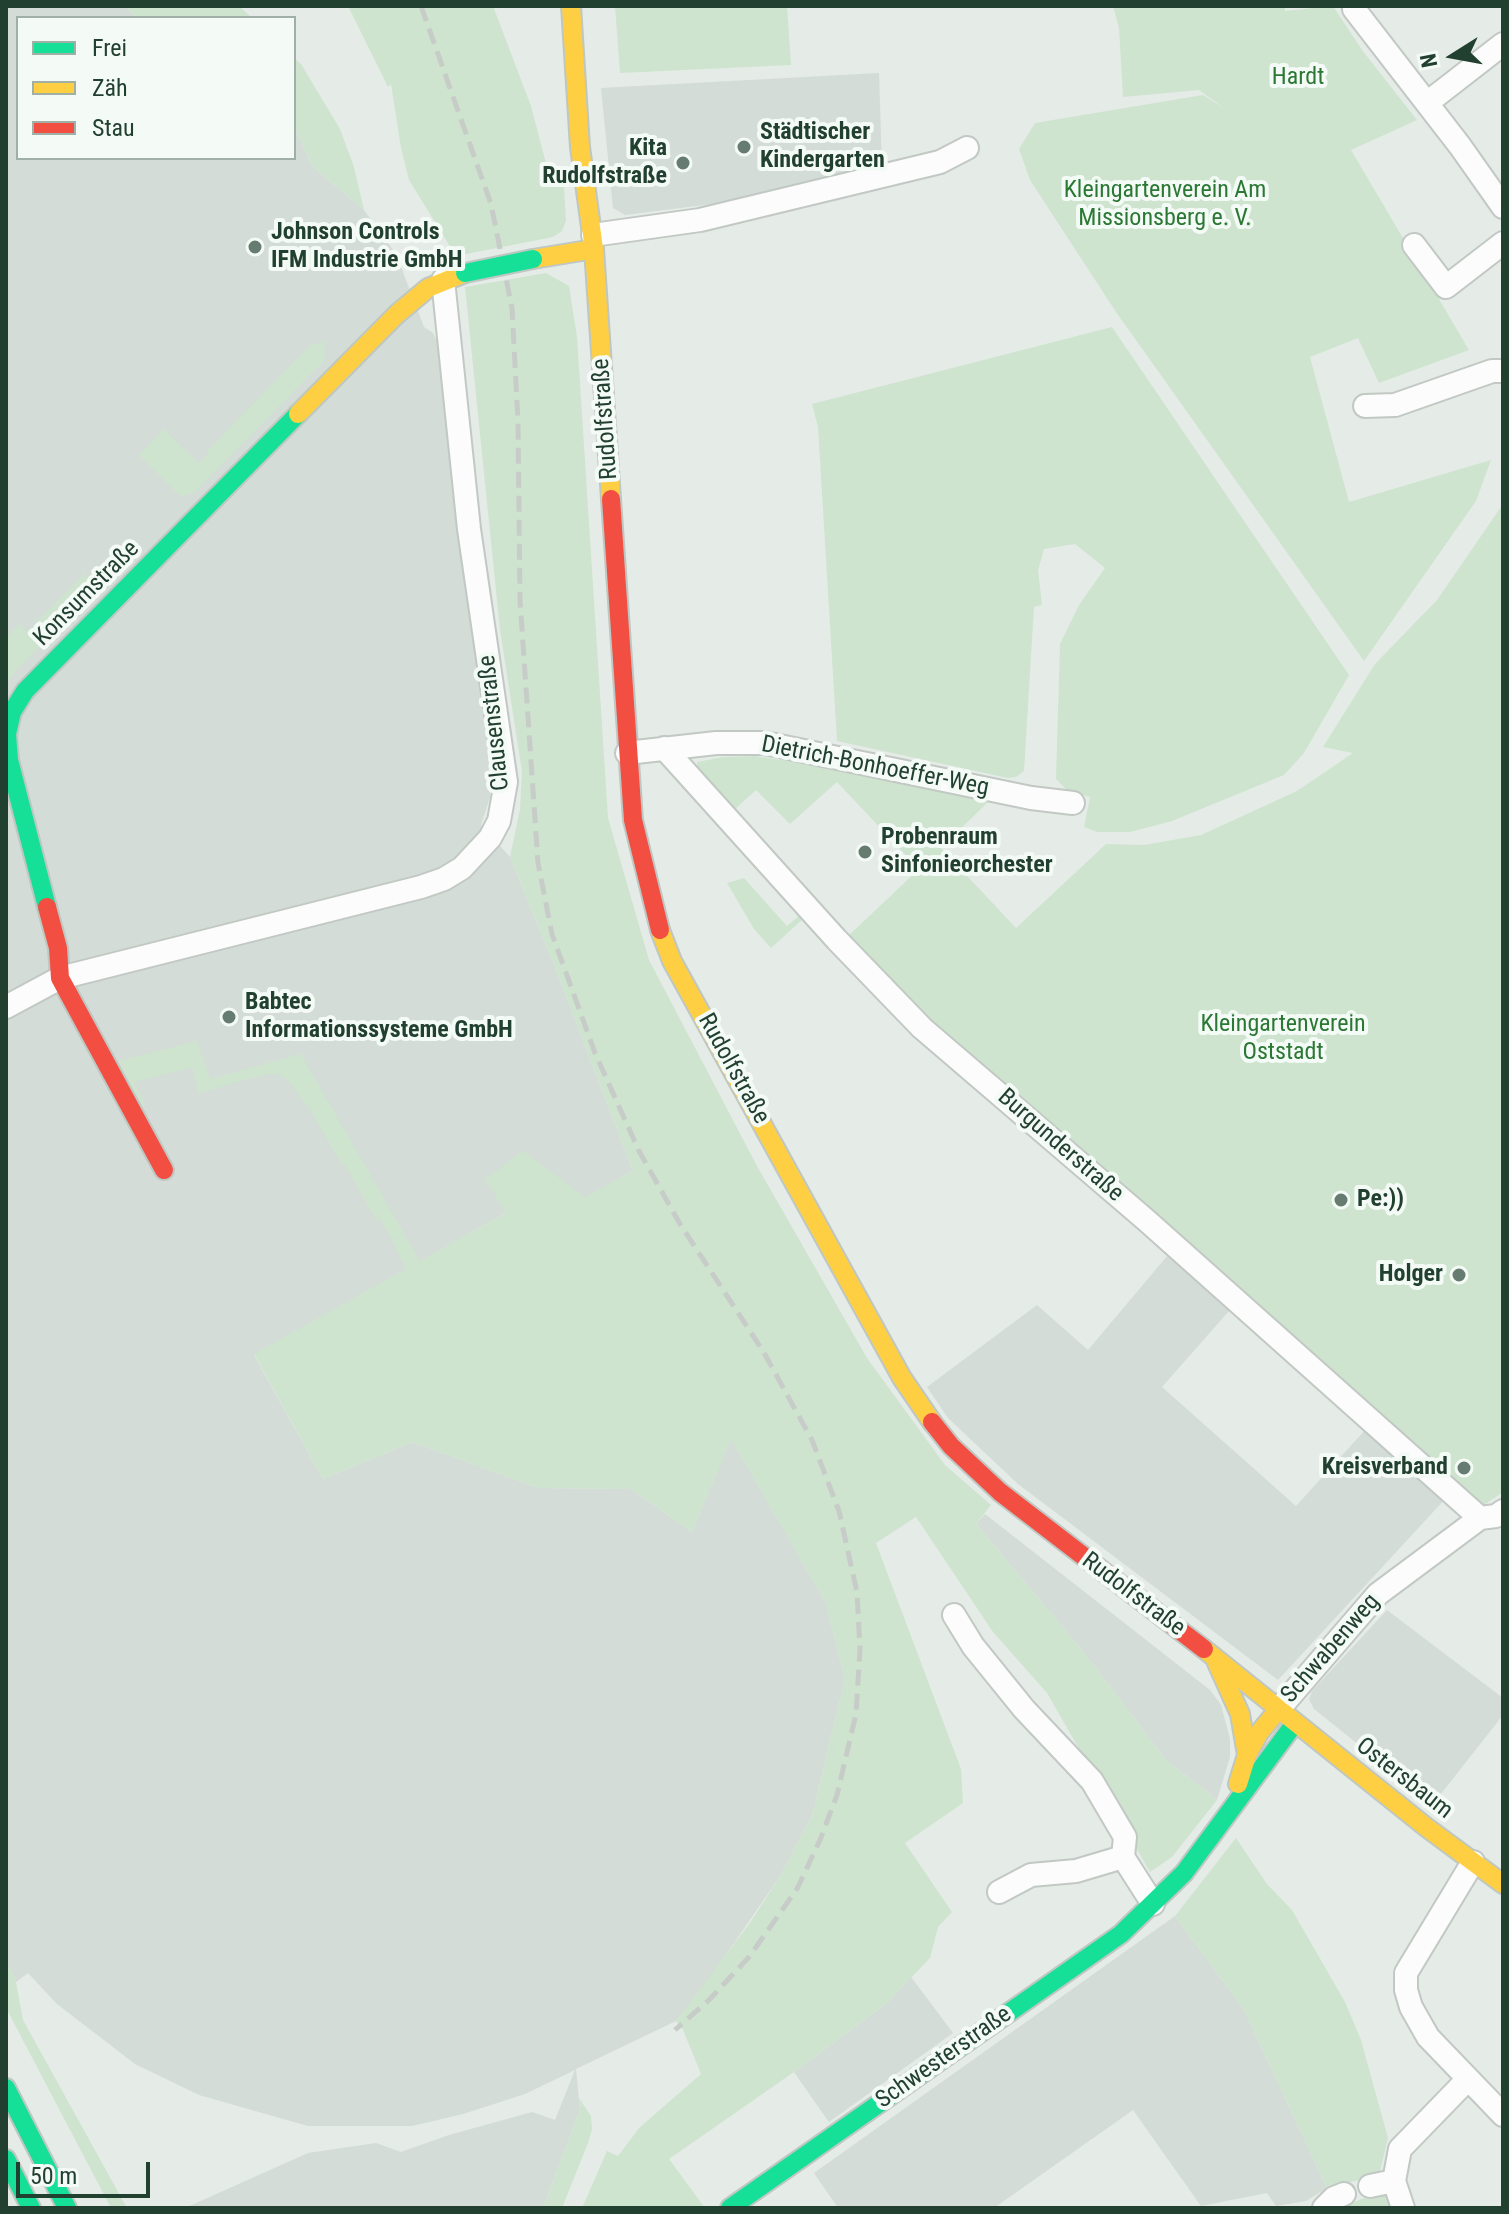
<!DOCTYPE html>
<meta charset="utf-8">
<style>
body{margin:0}
#map{position:relative;width:1509px;height:2214px;overflow:hidden;background:#e5ebe7;font-family:"Roboto Condensed",sans-serif}
canvas{display:block}
.frame{position:absolute;inset:0;border:8px solid #224030;pointer-events:none}
.legend{position:absolute;left:16px;top:16px;width:280px;height:144px;box-sizing:border-box;background:#f4faf5;border:2px solid #a0b0a6;margin:0;padding:10px 14px;list-style:none;font-size:24px;color:#224030}
.legend li{display:flex;align-items:center;gap:16px;height:40px}
.legend b{width:40px;border:2px solid #a0b0a6}
.north{position:absolute;left:1413px;top:16px;width:80px;height:80px;-webkit-text-stroke:6px #f4faf5;paint-order:stroke;rotate:259deg;font-size:22px;font-weight:700;line-height:32px;text-align:center;color:#224030}
.north::after{content:'';display:block;margin:auto;width:28px;height:36px;background:#224030;clip-path:polygon(50% 0,100% 100%,50% 72%,0 100%)}
.scale{position:absolute;left:16px;top:2162px;width:134px;height:36px;box-sizing:border-box;border:4px solid #224030;border-top:0;padding-left:10px;font-size:24px;line-height:28px;white-space:nowrap;color:#224030;-webkit-text-stroke:6px #f4faf5;paint-order:stroke}
</style>
<div id="map">
<canvas width="1509" height="2214"></canvas>
<div class="frame"></div>
<ul class="legend">
<li><b style="height:10px;background:#16e098"></b>Frei</li>
<li><b style="height:10px;background:#ffcf43"></b>Zäh</li>
<li><b style="height:10px;background:#f24e42"></b>Stau</li>
</ul>
<div class="north">N</div>
<div class="scale">50 m</div>
</div>
<script>
const ctx = document.querySelector('canvas').getContext('2d');
ctx.lineJoin = 'round';
function fillPath(path, color) {
  ctx.fillStyle = color;
  ctx.fill(path, 'evenodd');
}
function poly(rows) {
  const path = new Path2D();
  for (const r of rows) {
    path.moveTo(r[0], r[1]);
    for (let i = 2; i < r.length; i += 2) path.lineTo(r[i], r[i + 1]);
  }
  return path;
}
function stroke(path, color, width, dash) {
  ctx.strokeStyle = color;
  ctx.lineWidth = width;
  ctx.lineCap = dash ? 'butt' : 'round';
  ctx.setLineDash(dash || []);
  ctx.stroke(path);
}
function drawText(font, color, halo, rows, align = 'center') {
  ctx.font = font + ' "Roboto Condensed",sans-serif';
  ctx.lineWidth = 8;
  ctx.setLineDash([]);
  ctx.textBaseline = 'middle';
  ctx.strokeStyle = halo;
  ctx.fillStyle = color;
  for (const [text, x, y, turn = 0] of rows) {
    ctx.save();
    ctx.translate(x, y);
    ctx.rotate((+turn || 0) * Math.PI / 180);
    ctx.textAlign = isNaN(turn) ? turn : align;
    if (halo) ctx.strokeText(text, 0, 0);
    ctx.fillText(text, 0, 0);
    ctx.restore();
  }
}
fillPath(poly([
 [6,6,125,6,137,18,18,18,18,158,294,158,294,125,312,166,364,210,396,254,424,327,433,333,438,343,456,507,490,741,490,797,481,825,510,857,555,967,633,1171,585,1198,506,1213,254,1355,323,1479,412,1442,539,1488,631,1489,692,1532,731,1438,826,1603,845,1679,813,1813,781,1875,701,1991,676,2021,576,2069,580,2110,543,2208,185,2208,308,2153,376,2143,401,2152,449,2135,532,2112,555,2120,575,2070,525,2094,463,2114,412,2126,308,2126,199,2095,135,2064,57,2004,28,1973,16,1982,6,1961],
 [879,73,882,167,712,204,625,215,613,208,601,88],
 [1168,1255,1229,1311,1162,1387,1296,1506,1367,1428,1446,1498,1278,1680,1018,1484,948,1418,927,1387,1037,1305,1088,1350],
 [985,1514,1210,1690,1221,1705,1230,1739,1230,1757,1217,1800,1166,1760,1082,1650,976,1524],
 [1387,1610,1503,1698,1503,1715,1433,1804,1314,1709,1309,1699,1312,1691],
 [1175,1916,1244,2010,1327,2188,1306,2201,1276,2206,1267,2193,1201,2206,1133,2110,994,2208,838,2208,814,2173],
 [911,1977,953,2033,829,2122,794,2072,888,2002]
]), '#d3dcd6');
fillPath(poly([
 [125,6,239,6,252,18,137,18],
 [348,6,493,6,531,106,548,171,563,170,566,221,562,231,553,237,456,256,409,180,401,148,391,84,388,87],
 [615,6,787,6,791,65,620,73],
 [1113,6,1285,6,1285,11,1333,6,1362,50,1417,120,1351,150,1469,350,1379,383,1358,338,1310,357,1349,502,1491,460,1476,501,1364,661,1116,312,1030,180,1019,149,1035,123,1203,95,1225,109,1199,90,1123,97,1119,28],
 [294,58,301,64,340,129,354,167,364,210,312,166,294,125],
 [546,273,569,286,577,337,608,818,649,960,757,1166,867,1358,945,1465,991,1505,976,1524,1082,1650,1166,1760,1217,1800,1172,1857,1150,1872,1047,1693,993,1632,916,1517,876,1543,961,1769,963,1803,905,1843,952,1912,938,1927,930,1958,888,2002,794,2072,669,2159,705,2208,582,2208,607,2151,618,2156,639,2128,701,2074,683,2030,676,2021,749,1924,781,1875,813,1813,845,1679,826,1603,731,1439,692,1532,631,1489,539,1488,412,1442,323,1479,254,1354,406,1269,380,1218,376,1220,345,1165,342,1165,309,1108,288,1080,278,1074,263,1075,199,1093,192,1067,134,1082,146,1106,143,1107,118,1061,197,1041,210,1079,301,1054,420,1261,506,1213,485,1179,523,1151,585,1197,633,1171,555,967,510,857,520,809,522,772,500,630,465,287],
 [1112,327,1349,675,1304,753,1284,775,1172,821,1130,832,1097,832,1084,827,1090,797,1068,791,1056,779,1060,644,1079,605,1105,568,1075,544,1044,549,1038,570,1042,605,1034,607,1024,771,1016,777,1008,778,837,741,818,427,812,404],
 [324,341,326,356,322,363,194,493,182,496,176,492,139,455,164,429,199,463,208,454,207,451,313,342,317,345],
 [1503,504,1503,1492,1481,1507,923,1017,846,938,919,869,837,782,790,824,756,790,734,810,698,773,697,762,723,757,755,756,800,763,988,802,941,848,1016,928,1106,844,1144,845,1201,835,1297,791,1353,753,1323,747,1375,664,1437,600],
 [85,573,93,586,91,595,17,669,6,684,6,638,19,624,27,631],
 [744,878,787,926,800,915,803,919,771,948,754,929,727,883],
 [1236,1838,1267,1884,1292,1910,1345,2002,1361,2040,1388,2138,1380,2171,1367,2178,1327,2188,1244,2010,1175,1916],
 [6,1961,16,1982,23,2020,127,2208,111,2208,6,2008],
 [579,2098,591,2116,592,2129,588,2143,562,2208,543,2208,580,2110],
 [1380,2191,1391,2195,1399,2208,1341,2208]
]), '#cee4cf');
const street = poly([
 [1355,6,1354,9,1460,146,1503,207],
 [1427,103,1503,44],
 [593,235,700,220,940,162,967,148],
 [1414,245,1446,287,1503,243],
 [1365,406,1395,405,1492,371,1503,371],
 [664,748,837,940,922,1028,1146,1220,1480,1518],
 [627,753,716,743,765,743,1031,798,1073,803],
 [6,1007,60,978,421,887,444,879,462,868,490,838,499,821,506,782,469,529,443,280],
 [954,1615,973,1646,1024,1709,1092,1781,1125,1837,1123,1857],
 [1278,1710,1378,1594,1480,1518,1496,1516,1503,1511],
 [1473,1862,1406,1973,1406,1990,1411,2007,1428,2037,1503,2115],
 [999,1892,1031,1875,1076,1871,1123,1857,1153,1904],
 [1370,2186,1394,2181],
 [1324,2208,1334,2198,1344,2194],
 [1403,2208,1394,2181,1400,2149,1467,2080]
]);
const fast = poly([
 [47,907,9,760,7,734,12,712,25,691,298,414],
 [6,2088,67,2208],
 [6,2159,31,2208],
 [730,2208,1121,1934,1184,1873,1295,1723]
]);
const slow = poly([
 [571,6,580,147,594,249,611,499],
 [533,259,594,249],
 [298,414,397,314,428,288,465,273],
 [660,930,672,961,902,1378,932,1422],
 [1204,1649,1426,1827,1503,1884],
 [1217,1663,1240,1714,1247,1755],
 [1238,1784,1247,1755,1259,1733,1278,1710]
]);
const jam = poly([
 [611,499,633,820,660,930],
 [47,907,58,948,60,978,164,1170],
 [932,1422,951,1446,1000,1492,1204,1649]
]);
stroke(street, '#c2c8c4', 26);
stroke(fast, '#bfc7c3', 22);
stroke(slow, '#bfc7c3', 22);
stroke(jam, '#bfc7c3', 22);
stroke(street, '#fbfcfb', 22);
stroke(fast, '#16e098', 18);
stroke(slow, '#ffcf43', 18);
stroke(jam, '#f24e42', 18);
stroke(poly([
 [421,6,491,204,512,308,518,421,520,600,538,863,552,934,595,1053,639,1151,680,1224,763,1351,812,1440,839,1511,857,1592,860,1649,856,1714,837,1795,820,1840,797,1889,749,1957,709,2000,675,2030]
]), '#c7ccc9', 5, [16, 8]);
const fastBridge = poly([
 [465,273,533,259]
]);
stroke(fastBridge, '#bfc7c3', 22, []);
stroke(fastBridge, '#16e098', 18);
for (const [x, y, r, color] of [
 [744,147,8,"#667c70"],
 [683,163,8,"#667c70"],
 [255,247,8,"#667c70"],
 [865,852,8,"#667c70"],
 [229,1017,8,"#667c70"],
 [1341,1200,8,"#667c70"],
 [1459,1275,8,"#667c70"],
 [1464,1468,8,"#667c70"]
]) {
  const dot = new Path2D();
  dot.arc(x, y, r, 0, 2 * Math.PI);
  ctx.fillStyle = color;
  ctx.fill(dot);
  stroke(dot, '#f4faf5', 3);
}
drawText('24px', '#2a7834', '#f4faf5', [
 ["Hardt",1298,78],
 ["Kleingartenverein Am",1165,191],
 ["Missionsberg e. V.",1165,219],
 ["Kleingartenverein",1283,1025],
 ["Oststadt",1283,1053]
]);
drawText('bold 24px', '#224030', '#f4faf5', [
 ["Städtischer",760,133],
 ["Kindergarten",760,161],
 ["Kita",667,149,"right"],
 ["Rudolfstraße",667,177,"right"],
 ["Johnson Controls",271,233],
 ["IFM Industrie GmbH",271,261],
 ["Probenraum",881,838],
 ["Sinfonieorchester",881,866],
 ["Babtec",245,1003],
 ["Informationssysteme GmbH",245,1031],
 ["Pe:))",1357,1200],
 ["Holger",1443,1275,"right"],
 ["Kreisverband",1448,1468,"right"]
], 'left');
drawText('24px', '#224030', '#f4faf5', [
 ["Rudolfstraße",606,419,-94],
 ["Konsumstraße",87,594,-45],
 ["Clausenstraße",495,723,-96],
 ["Dietrich-Bonhoeffer-Weg",875,767,11],
 ["Rudolfstraße",733,1069,61],
 ["Burgunderstraße",1060,1146,41],
 ["Rudolfstraße",1133,1595,37],
 ["Schwabenweg",1331,1649,-49],
 ["Ostersbaum",1404,1779,38],
 ["Schwesterstraße",944,2058,-35]
]);
</script>
